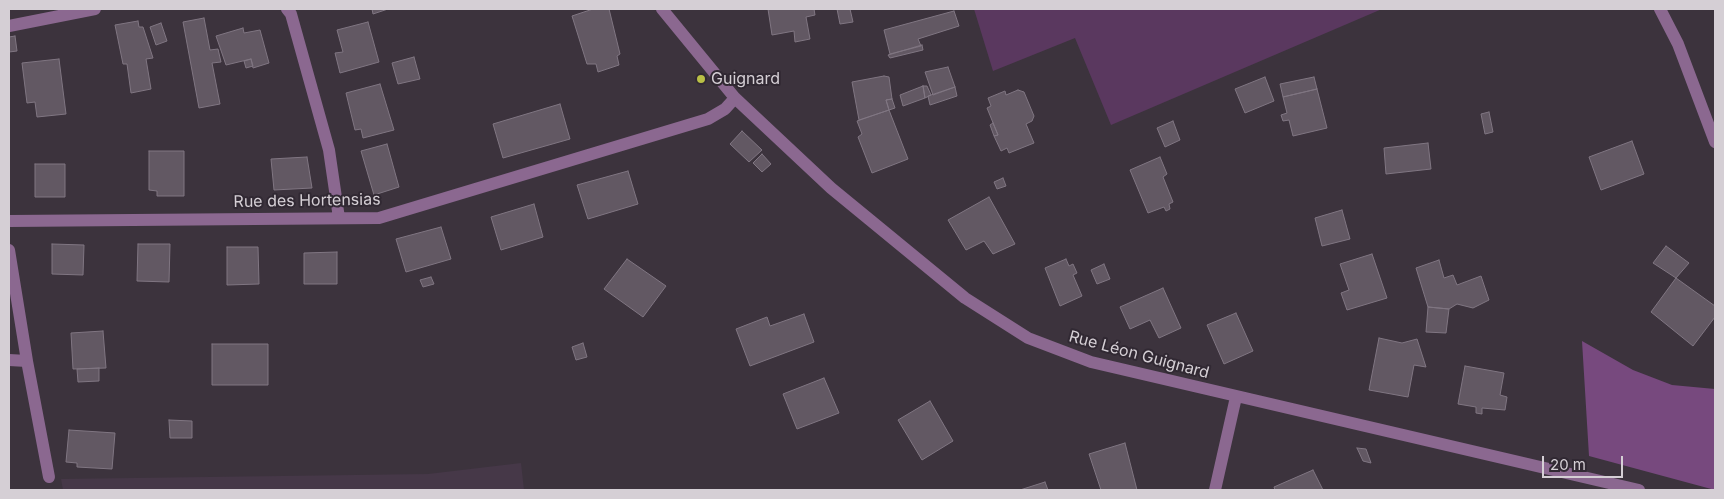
<!DOCTYPE html>
<meta charset="utf-8">
<style>
body{margin:0}
#map{position:relative;width:1724px;height:499px;overflow:hidden;background:#3c333d;font-family:Inter,sans-serif}
canvas{display:block}
.frame{position:absolute;inset:0;border:10px solid #d5cfd5;pointer-events:none}
.scale{position:absolute;left:1542px;top:456px;width:81px;height:22px;box-sizing:border-box;border:2px solid #d5cfd5;border-top:0;padding-left:6px;font-size:15px;line-height:18px;white-space:nowrap;color:#d5cfd5;-webkit-text-stroke:4px #312933;paint-order:stroke}
</style>
<div id="map">
<canvas width="1724" height="499"></canvas>
<div class="frame"></div>
<div class="scale">20 m</div>
</div>
<script>
const ctx = document.querySelector('canvas').getContext('2d');
ctx.lineJoin = 'round';
function fillPath(path, color) {
  ctx.fillStyle = color;
  ctx.fill(path, 'evenodd');
}
function poly(rows) {
  const path = new Path2D();
  for (const r of rows) {
    path.moveTo(r[0], r[1]);
    for (let i = 2; i < r.length; i += 2) path.lineTo(r[i], r[i + 1]);
  }
  return path;
}
function stroke(path, color, width, dash) {
  ctx.strokeStyle = color;
  ctx.lineWidth = width;
  ctx.lineCap = dash ? 'butt' : 'round';
  ctx.setLineDash(dash || []);
  ctx.stroke(path);
}
function drawText(font, color, halo, rows, align = 'center') {
  ctx.font = font + ' Inter,sans-serif';
  ctx.lineWidth = 4;
  ctx.setLineDash([]);
  ctx.textBaseline = 'middle';
  ctx.strokeStyle = halo;
  ctx.fillStyle = color;
  for (const [text, x, y, turn = 0] of rows) {
    ctx.save();
    ctx.translate(x, y);
    ctx.rotate((+turn || 0) * Math.PI / 180);
    ctx.textAlign = isNaN(turn) ? turn : align;
    if (halo) ctx.strokeText(text, 0, 0);
    ctx.fillText(text, 0, 0);
    ctx.restore();
  }
}
fillPath(poly([
 [521,463,524,490,63,490,61,479,428,474]
]), '#463848');
fillPath(poly([
 [974,9,1382,9,1111,125,1075,38,993,71]
]), '#5a385f');
fillPath(poly([
 [1582,341,1633,370,1672,385,1715,389,1715,490,1589,456]
]), '#77497e');
const building = poly([
 [372,9,388,9,373,14,372,9],
 [593,9,609,9,620,54,617,56,619,65,598,72,596,64,587,64,572,16,593,9],
 [768,9,814,9,815,15,806,17,810,39,795,42,794,31,772,35,768,9],
 [837,9,850,9,853,22,840,24,837,9],
 [954,11,959,26,918,39,921,46,890,54,884,30,954,11],
 [204,18,210,50,218,49,221,62,212,63,220,104,199,108,183,22,204,18],
 [138,21,139,27,143,27,153,58,146,59,151,89,131,93,127,64,123,64,115,25,138,21],
 [368,22,379,62,340,73,335,53,343,52,337,30,368,22],
 [161,23,167,41,156,45,150,27,161,23],
 [243,28,244,33,260,30,269,63,253,68,251,59,226,65,216,36,243,28],
 [15,36,17,51,9,52,9,37,15,36],
 [922,45,923,50,890,58,888,55,922,45],
 [414,57,420,79,398,84,392,63,414,57],
 [59,59,66,114,37,117,35,102,27,103,22,63,59,59],
 [251,59,253,66,246,68,244,61,251,59],
 [948,67,955,87,933,95,925,72,948,67],
 [884,76,889,77,892,99,886,100,889,110,859,120,852,82,884,76],
 [1265,77,1274,101,1245,113,1235,89,1265,77],
 [1314,77,1317,89,1283,97,1280,84,1314,77],
 [380,84,394,130,363,138,361,129,355,130,346,93,380,84],
 [923,86,925,98,903,106,900,95,923,86],
 [923,86,927,86,931,95,925,98,923,86],
 [955,87,957,96,930,105,928,96,955,87],
 [1317,89,1327,128,1293,136,1289,120,1283,121,1281,115,1287,113,1283,97,1317,89],
 [1018,90,1024,92,1034,116,1032,121,1026,124,1034,143,1009,153,1007,148,1001,151,994,136,998,135,987,108,991,106,988,98,1005,91,1006,95,1018,90],
 [892,99,895,108,889,110,886,100,892,99],
 [560,104,570,139,503,158,493,124,560,104],
 [889,110,908,159,872,173,858,137,862,134,857,121,889,110],
 [1489,112,1493,132,1485,134,1481,114,1489,112],
 [1173,121,1180,140,1165,147,1157,128,1173,121],
 [993,123,998,135,994,136,990,125,993,123],
 [742,131,762,150,749,162,730,144,742,131],
 [1632,141,1644,174,1601,190,1589,157,1632,141],
 [1428,143,1431,169,1386,174,1384,148,1428,143],
 [387,144,399,187,374,195,361,151,387,144],
 [149,151,184,151,184,196,157,196,157,191,149,190,149,151],
 [762,154,771,164,762,172,753,163,762,154],
 [307,157,312,188,274,190,271,159,307,157],
 [1160,157,1167,174,1163,177,1173,202,1169,204,1170,209,1166,211,1164,207,1148,213,1130,170,1160,157],
 [35,164,65,164,65,197,35,197,35,164],
 [628,171,638,204,588,219,577,185,628,171],
 [1003,178,1006,186,997,189,994,182,1003,178],
 [989,197,1015,244,993,254,984,241,966,250,948,220,989,197],
 [534,204,543,237,501,250,491,217,534,204],
 [1342,210,1350,239,1322,246,1315,218,1342,210],
 [441,227,451,259,406,272,396,239,441,227],
 [52,244,84,245,83,275,52,274,52,244],
 [138,244,170,244,169,282,137,281,138,244],
 [1666,246,1689,263,1676,278,1653,263,1666,246],
 [227,247,258,247,259,284,227,285,227,247],
 [337,252,337,284,304,284,304,253,337,252],
 [1372,254,1387,298,1347,310,1341,293,1349,290,1340,264,1372,254],
 [627,259,666,286,643,317,604,289,627,259],
 [1066,259,1069,266,1073,264,1077,273,1073,275,1082,296,1060,306,1045,268,1066,259],
 [1439,260,1444,278,1453,275,1457,285,1481,276,1489,300,1473,308,1457,304,1449,309,1428,307,1416,268,1439,260],
 [1104,264,1110,279,1097,284,1091,270,1104,264],
 [431,277,434,284,423,287,420,280,431,277],
 [1676,278,1715,306,1715,317,1693,346,1651,312,1676,278],
 [1163,288,1181,328,1159,338,1150,320,1130,329,1120,307,1163,288],
 [1428,307,1449,309,1446,333,1426,332,1428,307],
 [1236,313,1253,351,1224,364,1207,325,1236,313],
 [804,314,814,342,750,366,736,329,767,317,770,326,804,314],
 [103,331,106,368,73,369,71,333,103,331],
 [1379,338,1402,343,1417,339,1426,367,1414,365,1408,397,1369,390,1379,338],
 [583,343,587,357,576,360,572,347,583,343],
 [212,344,268,344,268,385,212,385,212,344],
 [1465,366,1504,373,1500,395,1507,397,1505,410,1482,408,1482,414,1476,413,1476,407,1458,404,1465,366],
 [99,368,99,381,78,382,77,369,99,368],
 [824,378,839,413,797,429,783,394,824,378],
 [930,401,953,441,922,460,898,420,930,401],
 [169,420,192,421,192,438,170,438,169,420],
 [69,430,115,433,112,469,77,467,77,463,66,462,69,430],
 [1125,443,1137,490,1101,490,1089,454,1125,443],
 [1357,448,1366,449,1371,463,1363,461,1357,448],
 [1313,470,1323,490,1275,490,1274,487,1313,470],
 [1045,482,1048,490,1020,490,1045,482]
]);
fillPath(building, '#625863');
stroke(building, '#807682', 1);
stroke(poly([
 [287,9,291,14,329,150,339,218],
 [662,9,735,98,831,188,965,298,1028,338,1091,362,1639,490],
 [1660,9,1678,44,1715,142],
 [9,26,95,9],
 [9,221,379,218,708,119,725,109,735,98],
 [9,250,27,361,9,360],
 [27,361,49,477],
 [1215,490,1236,397]
]), '#8b6890', 12);
for (const [x, y, r, color] of [
 [701,79,5,"#bac046"]
]) {
  const dot = new Path2D();
  dot.arc(x, y, r, 0, 2 * Math.PI);
  ctx.fillStyle = color;
  ctx.fill(dot);
  stroke(dot, '#312933', 2);
}
drawText('16px', '#d5cfd5', '#312933', [
 ["Guignard",711,79]
], 'left');
drawText('16px', '#d5cfd5', '#312933', [
 ["Rue des Hortensias",307,201,-1],
 ["Rue Léon Guignard",1139,355,15]
]);
</script>
